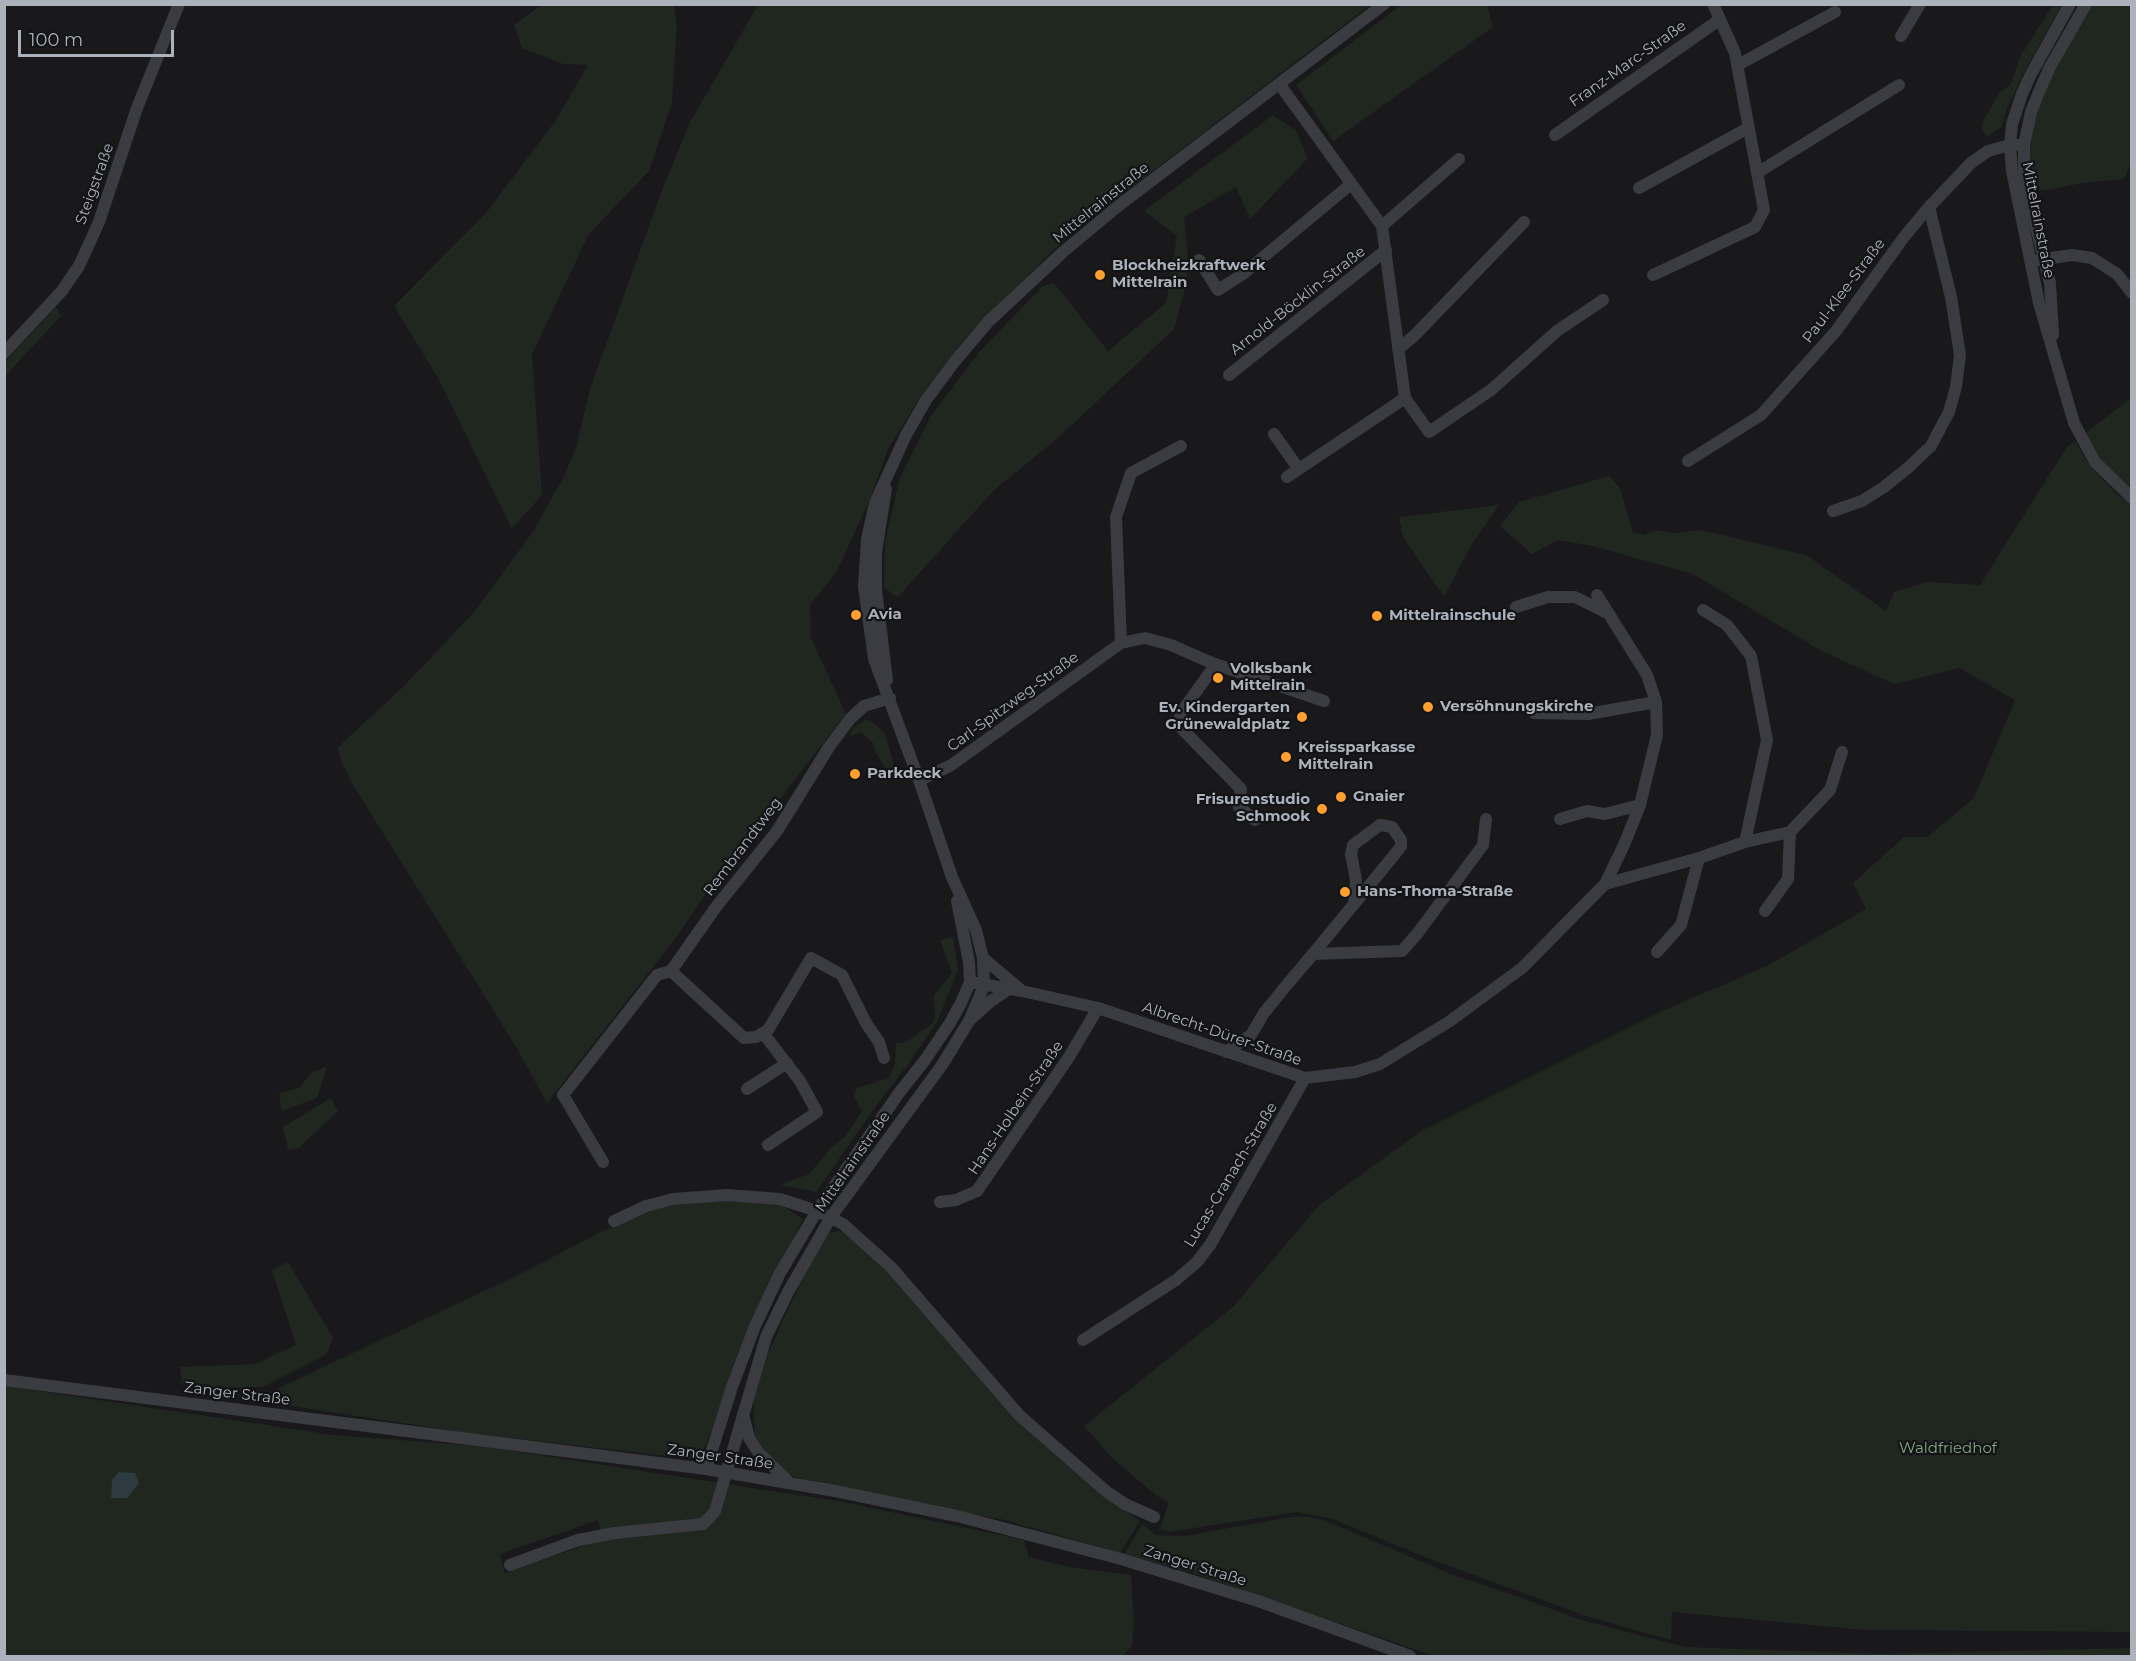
<!DOCTYPE html>
<meta charset="utf-8">
<style>
body{margin:0}
#map{position:relative;width:2136px;height:1661px;overflow:hidden;background:#19191c;font-family:Montserrat,sans-serif}
canvas{display:block}
.frame{position:absolute;inset:0;border:6px solid #abb2bc;pointer-events:none}
.scale{position:absolute;left:18px;top:30px;width:156px;height:27px;box-sizing:border-box;border:3px solid #abb2bc;border-top:0;padding-left:8px;font-size:18px;line-height:21px;white-space:nowrap;color:#abb2bc;-webkit-text-stroke:4px #141417;paint-order:stroke}
</style>
<div id="map">
<canvas width="2136" height="1661"></canvas>
<div class="frame"></div>
<div class="scale">100 m</div>
</div>
<script>
const ctx = document.querySelector('canvas').getContext('2d');
ctx.lineJoin = 'round';
function fillPath(path, color) {
  ctx.fillStyle = color;
  ctx.fill(path, 'evenodd');
}
function poly(rows) {
  const path = new Path2D();
  for (const r of rows) {
    path.moveTo(r[0], r[1]);
    for (let i = 2; i < r.length; i += 2) path.lineTo(r[i], r[i + 1]);
  }
  return path;
}
function stroke(path, color, width, dash) {
  ctx.strokeStyle = color;
  ctx.lineWidth = width;
  ctx.lineCap = dash ? 'butt' : 'round';
  ctx.setLineDash(dash || []);
  ctx.stroke(path);
}
function drawText(font, color, halo, rows, align = 'center') {
  ctx.font = font + ' Montserrat,sans-serif';
  ctx.lineWidth = 4.5;
  ctx.setLineDash([]);
  ctx.textBaseline = 'middle';
  ctx.strokeStyle = halo;
  ctx.fillStyle = color;
  for (const [text, x, y, turn = 0] of rows) {
    ctx.save();
    ctx.translate(x, y);
    ctx.rotate((+turn || 0) * Math.PI / 180);
    ctx.textAlign = isNaN(turn) ? turn : align;
    if (halo) ctx.strokeText(text, 0, 0);
    ctx.fillText(text, 0, 0);
    ctx.restore();
  }
}
fillPath(poly([
 [541,5,674,5,677,24,672,102,649,171,589,234,532,354,542,495,512,529,438,378,394,306,486,213,556,120,588,65,563,64,522,48,514,25],
 [758,5,1370,5,1067,237,964,339,920,397,888,449,870,499,837,571,810,605,811,638,846,714,703,898,675,939,547,1103,515,1045,353,785,341,761,338,747,403,687,475,611,534,530,564,476,576,448,590,389,662,190,690,122],
 [1401,5,1487,5,1493,27,1333,141,1296,85],
 [2053,5,2062,5,2023,74,2006,111,2002,127,1987,137,1982,128,1983,121,2000,92,2010,85,2021,55],
 [2091,5,2131,5,2132,160,2124,179,2083,183,2042,191,2031,184,2029,158,2035,117,2050,80],
 [1273,115,1296,131,1308,158,1250,219,1236,187,1184,217,1188,259,1187,281,1174,329,1059,437,993,491,898,597,884,588,885,542,899,480,931,416,980,351,1043,286,1054,283,1108,351,1166,303,1177,236,1144,211],
 [56,307,61,316,5,376,5,362],
 [2131,398,2131,490,2108,470,2084,434],
 [2075,441,2087,462,2101,478,2119,496,2132,504,2131,1632,1865,1630,1672,1612,1671,1640,1589,1617,1427,1558,1333,1519,1297,1512,1169,1532,1160,1529,1169,1502,1157,1496,1114,1460,1084,1426,1233,1307,1319,1205,1423,1130,1662,1011,1767,966,1866,909,1853,883,1904,837,1927,837,1974,798,2015,700,1959,668,1894,684,1820,650,1693,574,1593,546,1558,540,1532,554,1500,526,1519,502,1609,476,1620,488,1633,532,1645,535,1655,530,1672,533,1701,530,1806,555,1886,611,1894,592,1927,582,1980,585,2066,448],
 [1499,505,1472,544,1444,597,1403,537,1399,517],
 [866,719,876,725,885,733,896,773,894,780,875,752,873,743,861,732,850,736,850,733,853,728],
 [953,937,958,970,937,1022,909,1063,874,1109,816,1192,780,1185,809,1174,832,1147,845,1137,862,1111,853,1096,857,1088,889,1078,895,1064,896,1043,906,1042,932,1024,935,1017,934,995,952,973,940,940],
 [327,1066,317,1098,282,1111,279,1094,300,1087,311,1073],
 [331,1098,338,1111,299,1148,288,1150,283,1127],
 [717,1200,782,1205,803,1219,752,1324,700,1460,461,1432,258,1401,266,1394,514,1277,605,1230,658,1207],
 [838,1231,853,1235,1094,1488,1140,1521,1120,1553,1005,1520,890,1499,798,1478,779,1470,762,1451,755,1436,753,1401,763,1364,821,1238,829,1233],
 [288,1262,333,1338,327,1354,263,1387,223,1388,182,1383,180,1367,255,1364,296,1345,272,1270],
 [5,1386,334,1435,481,1446,844,1502,1024,1540,1029,1557,1069,1567,1131,1575,1134,1623,1132,1646,1123,1656,5,1656],
 [598,1520,602,1539,505,1573,500,1554],
 [1291,1517,1307,1517,1324,1520,1453,1575,1508,1593,1582,1620,1685,1647,1880,1654,2131,1648,2131,1656,1434,1656,1196,1574,1124,1554,1142,1524,1156,1535,1184,1536]
]), '#1f271f');
fillPath(poly([
 [119,1472,135,1473,139,1483,127,1498,111,1498,112,1480]
]), '#2e3b41');
stroke(poly([
 [2070,4,2030,76,2022,94,2012,124,2010,145,2012,171,2039,303,2074,423,2095,462,2132,498],
 [1901,36,1920,4],
 [1738,65,1835,12],
 [1280,85,1382,226,1405,398,1429,432,1491,390,1557,331,1603,300],
 [1555,135,1719,20],
 [1757,173,1899,85],
 [1639,188,1748,128],
 [1382,226,1459,159],
 [1199,260,1218,290,1243,274,1351,184],
 [2039,260,2072,255,2092,258,2117,274,2132,293],
 [1653,275,1755,227,1764,210,1735,53,1713,4],
 [2053,335,2050,283,2024,179,2024,145,2031,112,2039,92,2050,67,2086,4],
 [1398,349,1414,336,1524,222],
 [4,353,61,292,79,266,99,222,137,108,179,4],
 [1229,375,1386,250],
 [1274,434,1298,468],
 [1688,461,1761,415,1836,331,1904,237,1929,207,1971,163,1988,151,2010,145,2024,145],
 [1287,477,1405,398],
 [886,489,876,552,876,590,887,680],
 [1833,511,1862,501,1884,487,1909,467,1931,446,1949,412,1956,387,1960,355,1951,297,1929,207],
 [1516,607,1548,597,1575,597,1607,613],
 [1703,610,1727,625,1751,656,1767,740,1745,842],
 [1121,643,1145,638,1171,645,1212,663,1324,701],
 [1216,664,1180,714,1182,729,1241,789,1239,807,1255,820],
 [1534,713,1588,714,1656,702],
 [919,780,950,766,1121,643,1116,517,1131,473,1181,446],
 [1560,819,1587,811,1605,814,1640,805],
 [1605,884,1699,858,1745,842,1790,832,1830,790,1842,752],
 [1765,911,1788,879,1790,832],
 [1657,952,1681,925,1699,858],
 [1313,954,1402,951,1417,934,1483,845,1486,819],
 [983,958,1021,990],
 [970,982,1022,991,1098,1008,1305,1078,1355,1072,1380,1064,1450,1021,1522,968,1605,884,1624,845,1640,805,1657,735,1656,702,1647,675,1597,595],
 [972,1018,991,1001,1009,989],
 [763,1033,800,1081,817,1112,768,1145],
 [1226,1052,1251,1035,1264,1013,1285,987,1313,954,1395,854,1401,846,1401,840,1392,827,1380,825,1353,845,1351,854,1356,880,1354,904],
 [884,1058,879,1042,866,1023,842,975,811,958,768,1030,756,1037,744,1038,671,971,716,907,777,831,829,747,850,719,864,706,890,698],
 [747,1089,787,1063],
 [603,1162,563,1095,657,975,671,971],
 [940,1202,956,1200,977,1191,1069,1057,1098,1008],
 [614,1221,646,1206,673,1199,727,1195,780,1199,817,1211,843,1224,891,1267,1019,1415,1107,1492,1125,1504,1154,1517],
 [1083,1340,1176,1280,1197,1262,1210,1245,1305,1078],
 [4,1380,706,1469,835,1491,957,1516,1121,1559,1258,1601,1410,1656],
 [743,1414,749,1438,758,1452,789,1482],
 [706,1469,732,1387,755,1326,780,1273,817,1211,899,1093,925,1060,950,1023,961,1003,970,982,969,962,957,901],
 [510,1565,578,1540,615,1533,703,1524,710,1517,715,1511,766,1337,788,1292,831,1217,942,1065,969,1021,984,986,983,958,976,930,952,877,919,780,874,659,864,587,867,539,875,503,906,435,926,400,955,361,988,322,1063,252,1117,207,1384,4]
]), '#3a3c41', 12);
for (const [x, y, r, color] of [
 [1100,275,6,"#fe9f2f"],
 [856,615,6,"#fe9f2f"],
 [1377,616,6,"#fe9f2f"],
 [1218,678,6,"#fe9f2f"],
 [1428,707,6,"#fe9f2f"],
 [1302,717,6,"#fe9f2f"],
 [1286,757,6,"#fe9f2f"],
 [855,774,6,"#fe9f2f"],
 [1341,797,6,"#fe9f2f"],
 [1322,809,6,"#fe9f2f"],
 [1345,892,6,"#fe9f2f"]
]) {
  const dot = new Path2D();
  dot.arc(x, y, r, 0, 2 * Math.PI);
  ctx.fillStyle = color;
  ctx.fill(dot);
  stroke(dot, '#141417', 2);
}
drawText('15px', '#abb2bc', '#141417', [
 ["Franz-Marc-Straße",1628,64,-35],
 ["Steigstraße",95,184,-70],
 ["Mittelrainstraße",1101,203,-39],
 ["Mittelrainstraße",2038,220,79],
 ["Paul-Klee-Straße",1844,291,-53],
 ["Arnold-Böcklin-Straße",1298,301,-38],
 ["Carl-Spitzweg-Straße",1013,702,-36],
 ["Rembrandtweg",743,847,-53],
 ["Albrecht-Dürer-Straße",1222,1034,19],
 ["Hans-Holbein-Straße",1016,1108,-56],
 ["Mittelrainstraße",853,1162,-55],
 ["Lucas-Cranach-Straße",1231,1175,-59],
 ["Zanger Straße",237,1394,7],
 ["Zanger Straße",720,1457,8],
 ["Zanger Straße",1195,1566,17]
]);
drawText('bold 15px', '#abb2bc', '#141417', [
 ["Blockheizkraftwerk",1112,266],
 ["Mittelrain",1112,283],
 ["Avia",868,615],
 ["Mittelrainschule",1389,616],
 ["Volksbank",1230,669],
 ["Mittelrain",1230,686],
 ["Versöhnungskirche",1440,707],
 ["Ev. Kindergarten",1290,708,"right"],
 ["Grünewaldplatz",1290,725,"right"],
 ["Kreissparkasse",1298,748],
 ["Mittelrain",1298,765],
 ["Parkdeck",867,774],
 ["Gnaier",1353,797],
 ["Frisurenstudio",1310,800,"right"],
 ["Schmook",1310,817,"right"],
 ["Hans-Thoma-Straße",1357,892]
], 'left');
drawText('15px', '#83a881', '#141417', [
 ["Waldfriedhof",1948,1449]
]);
</script>
